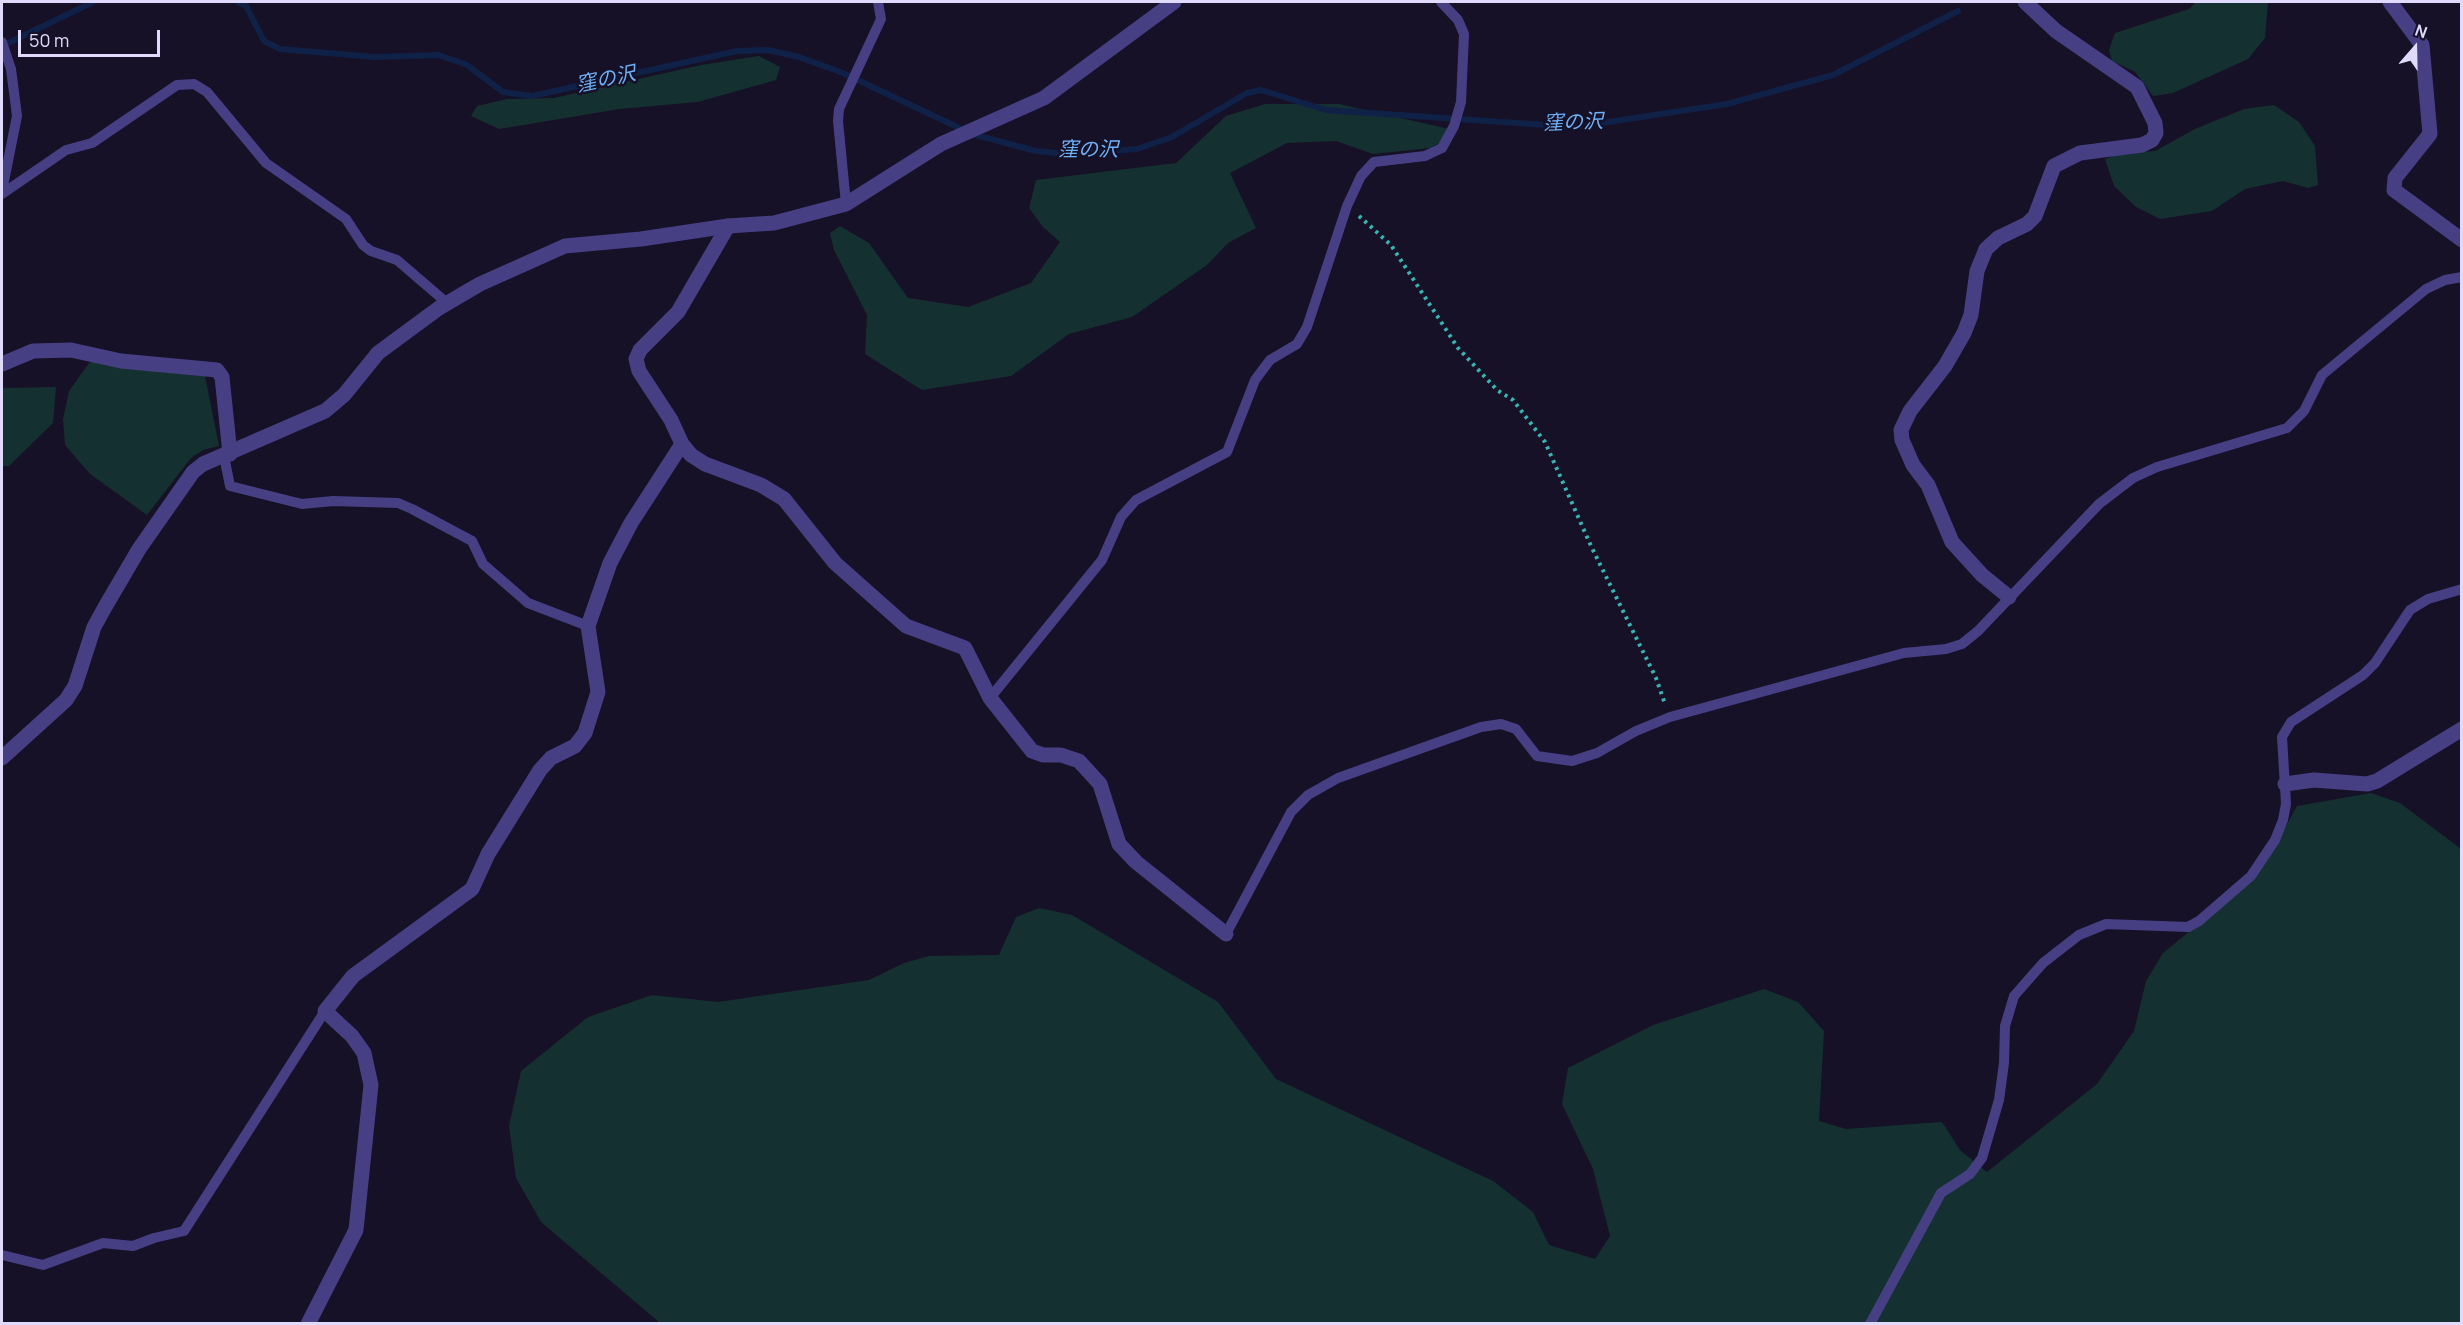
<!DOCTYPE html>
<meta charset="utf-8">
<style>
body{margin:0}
#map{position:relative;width:2463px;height:1325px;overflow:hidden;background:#161127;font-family:Manrope,sans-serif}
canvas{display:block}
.frame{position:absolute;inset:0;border:3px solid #e0dafd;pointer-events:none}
.north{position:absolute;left:2385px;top:18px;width:60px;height:60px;-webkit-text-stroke:4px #161127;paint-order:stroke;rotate:20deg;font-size:16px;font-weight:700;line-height:24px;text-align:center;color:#e0dafd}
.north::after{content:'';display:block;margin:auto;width:21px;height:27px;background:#e0dafd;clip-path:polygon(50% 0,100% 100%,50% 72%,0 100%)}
.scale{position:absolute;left:18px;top:30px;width:142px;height:27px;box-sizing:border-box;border:3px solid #e0dafd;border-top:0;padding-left:8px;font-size:18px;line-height:21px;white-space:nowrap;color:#e0dafd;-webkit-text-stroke:4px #161127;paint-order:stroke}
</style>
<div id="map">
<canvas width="2463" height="1325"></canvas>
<div class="frame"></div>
<div class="north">N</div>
<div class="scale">50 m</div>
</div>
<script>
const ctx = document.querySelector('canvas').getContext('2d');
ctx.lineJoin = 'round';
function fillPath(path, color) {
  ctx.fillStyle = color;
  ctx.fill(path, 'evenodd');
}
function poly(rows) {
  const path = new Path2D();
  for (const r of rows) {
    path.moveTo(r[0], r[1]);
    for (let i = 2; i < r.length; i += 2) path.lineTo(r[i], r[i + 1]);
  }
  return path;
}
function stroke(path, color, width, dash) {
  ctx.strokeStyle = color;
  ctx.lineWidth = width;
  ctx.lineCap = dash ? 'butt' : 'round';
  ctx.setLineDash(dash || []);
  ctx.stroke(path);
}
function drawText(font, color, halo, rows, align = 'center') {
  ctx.font = font + ' Manrope,"Noto Sans JP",sans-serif';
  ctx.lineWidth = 5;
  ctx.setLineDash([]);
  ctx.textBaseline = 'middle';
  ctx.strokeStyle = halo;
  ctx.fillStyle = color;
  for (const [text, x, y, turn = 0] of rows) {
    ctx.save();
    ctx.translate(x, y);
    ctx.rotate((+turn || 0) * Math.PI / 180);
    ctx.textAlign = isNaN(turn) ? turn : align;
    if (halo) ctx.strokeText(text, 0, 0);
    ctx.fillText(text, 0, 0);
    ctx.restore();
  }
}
fillPath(poly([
 [2196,2,2268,2,2265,38,2248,59,2173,93,2153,96,2135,72,2112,61,2109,50,2115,33,2189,9],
 [759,56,780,67,776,80,698,102,619,109,499,129,471,116,477,106,507,99,554,98,701,65],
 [1265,104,1339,104,1449,129,1448,138,1430,148,1373,154,1336,141,1287,143,1230,173,1256,228,1228,243,1207,265,1132,317,1069,334,1011,376,922,390,865,354,867,315,834,250,830,233,840,226,869,243,908,298,968,307,1031,283,1060,242,1043,227,1029,208,1036,180,1176,163,1226,116],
 [2274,105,2299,122,2315,146,2318,185,2308,188,2283,181,2245,189,2212,211,2160,219,2136,207,2114,186,2105,159,2122,153,2155,151,2195,129,2244,109],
 [92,359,205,376,219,446,203,450,191,458,147,515,90,474,65,445,63,419,69,391],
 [56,387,53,423,9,466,2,466,2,388],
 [2371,793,2400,803,2461,849,2461,1323,660,1323,541,1222,516,1178,509,1126,521,1071,588,1017,652,995,718,1002,869,980,904,963,929,956,999,955,1016,917,1039,908,1072,915,1218,1002,1276,1079,1493,1181,1533,1212,1549,1245,1595,1259,1610,1236,1593,1169,1562,1104,1568,1068,1653,1025,1764,989,1798,1002,1824,1031,1819,1121,1846,1129,1942,1122,1960,1150,1987,1172,2097,1084,2134,1031,2146,981,2163,953,2224,903,2274,848,2297,806]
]), '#153031');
stroke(poly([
 [238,2,246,6,264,41,280,49,375,57,439,55,467,65,503,92,532,96,737,51,768,50,799,57,843,73,972,134,1036,151,1067,154,1137,149,1172,137,1247,93,1261,90,1326,110,1575,127,1727,104,1833,75,1958,11],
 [2,46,93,2]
]), '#102148', 6);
stroke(poly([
 [1359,216,1391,245,1458,348,1497,390,1513,400,1545,442,1591,546,1656,678,1665,704]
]), '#37b4b3', 4, [3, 4.5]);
stroke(poly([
 [2,42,11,69,17,116,2,191],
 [2,194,66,150,92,143,177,85,194,84,207,92,266,163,346,219,363,245,371,251,397,260,447,303],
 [846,204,838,121,839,109,881,19,878,2],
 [224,456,230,486,302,504,333,501,398,503,412,509,472,541,483,564,528,603,588,626],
 [990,698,1102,560,1121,517,1136,500,1227,452,1255,380,1270,360,1297,344,1307,327,1347,206,1361,176,1374,162,1425,156,1442,148,1454,126,1461,102,1464,34,1458,20,1441,2],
 [1226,934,1291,812,1308,795,1338,778,1481,727,1501,724,1516,729,1537,756,1572,761,1597,753,1636,731,1670,717,1904,653,1946,649,1962,644,1978,631,2099,504,2133,478,2157,467,2287,428,2304,411,2322,375,2426,289,2445,280,2462,277],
 [2,1255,43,1265,103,1243,133,1246,154,1238,184,1231,325,1011],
 [1870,1324,1941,1193,1970,1174,1982,1158,1999,1100,2004,1063,2005,1026,2014,996,2043,963,2079,935,2106,924,2188,927,2199,921,2251,876,2275,840,2283,820,2286,804,2282,737,2291,722,2363,675,2375,663,2410,610,2428,599,2462,589]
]), '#463f84', 10);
stroke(poly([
 [2390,2,2422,45,2430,134,2395,178,2394,190,2462,240],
 [728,226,678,312,640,350,636,359,639,371,671,420,682,444,691,455,705,464,761,485,784,499,835,563,906,626,965,648,990,698,1032,751,1043,755,1061,755,1079,761,1100,784,1119,844,1136,862,1226,934],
 [2,364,33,351,71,350,121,361,217,370,222,377,230,454],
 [2009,597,1982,575,1952,542,1928,485,1913,465,1902,440,1901,430,1910,411,1945,366,1964,333,1971,315,1977,271,1986,249,1998,238,2027,224,2035,216,2054,166,2080,153,2142,145,2152,140,2156,133,2155,123,2137,87,2056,31,2025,2],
 [2285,784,2314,780,2367,784,2377,781,2462,729],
 [308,1324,356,1230,371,1085,364,1053,352,1036,325,1011,353,976,472,889,488,854,540,770,551,758,575,746,585,733,598,692,588,626,610,563,631,523,682,444]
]), '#463f84', 15);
stroke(poly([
 [2,758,66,700,75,686,94,627,105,607,139,549,193,472,203,464,325,411,344,395,378,353,439,308,480,284,565,246,641,239,728,226,774,223,846,204,941,144,1044,98,1174,2]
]), '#463f84', 15);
drawText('italic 20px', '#6eb0f7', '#161127', [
 ["窪の沢",606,80,-12],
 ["窪の沢",1573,123,-2],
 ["窪の沢",1088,150]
]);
</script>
